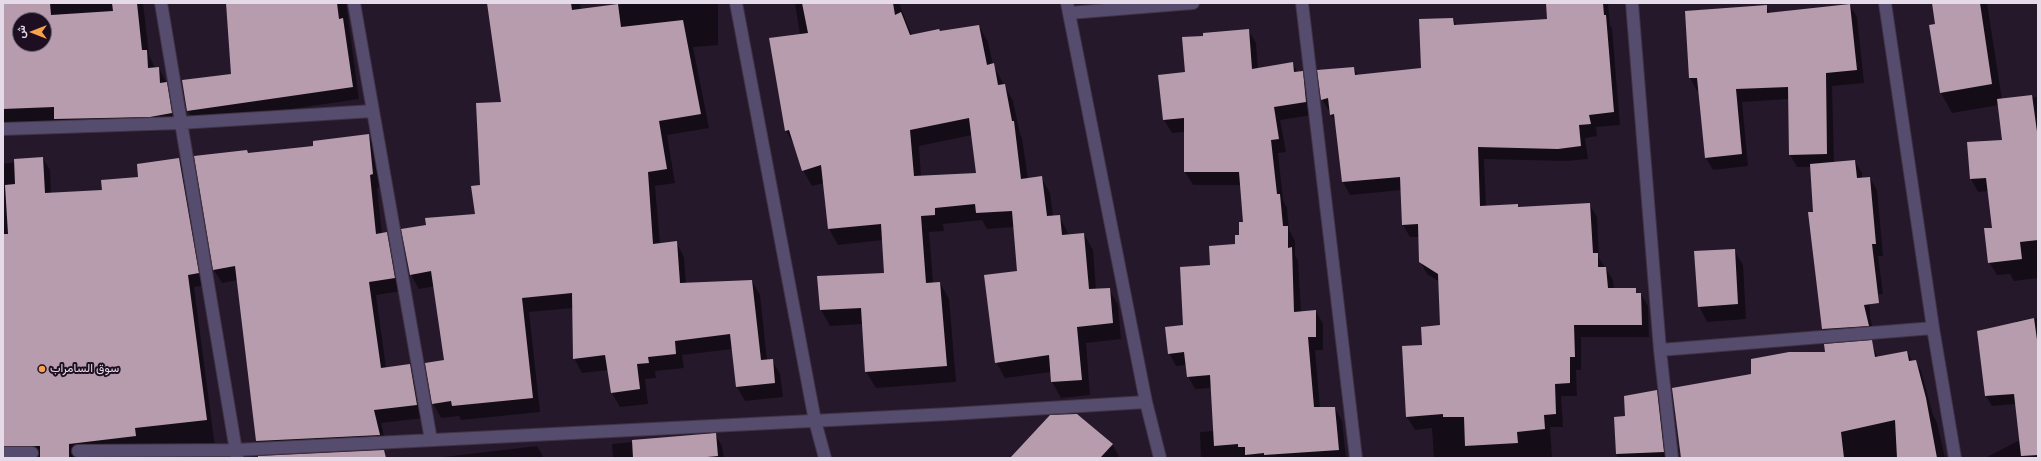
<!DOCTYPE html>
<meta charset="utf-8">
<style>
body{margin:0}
#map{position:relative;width:2041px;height:461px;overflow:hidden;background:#26182b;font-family:"Open Sans",Vazirmatn,sans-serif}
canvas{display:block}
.frame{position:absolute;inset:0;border:4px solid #e5dbe8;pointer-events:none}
.north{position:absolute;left:12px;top:12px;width:40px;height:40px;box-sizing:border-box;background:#1d0f21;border:1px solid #6d6171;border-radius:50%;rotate:270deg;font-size:11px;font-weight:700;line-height:16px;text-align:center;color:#e5dbe8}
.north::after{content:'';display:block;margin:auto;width:14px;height:18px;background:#f8a04b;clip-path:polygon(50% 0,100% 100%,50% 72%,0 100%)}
</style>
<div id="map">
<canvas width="2041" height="461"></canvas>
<div class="frame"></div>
<div class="north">ش</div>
</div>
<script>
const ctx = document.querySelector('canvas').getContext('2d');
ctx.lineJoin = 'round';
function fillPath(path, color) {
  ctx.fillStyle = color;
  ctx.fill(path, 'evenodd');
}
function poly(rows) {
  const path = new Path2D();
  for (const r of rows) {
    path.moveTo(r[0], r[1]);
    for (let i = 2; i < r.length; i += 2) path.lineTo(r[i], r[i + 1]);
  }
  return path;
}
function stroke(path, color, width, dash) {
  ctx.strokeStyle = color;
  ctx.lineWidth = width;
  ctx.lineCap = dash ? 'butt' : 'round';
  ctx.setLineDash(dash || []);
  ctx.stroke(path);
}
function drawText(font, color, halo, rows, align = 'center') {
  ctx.font = font + ' "Open Sans",Vazirmatn,sans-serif';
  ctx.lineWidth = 4;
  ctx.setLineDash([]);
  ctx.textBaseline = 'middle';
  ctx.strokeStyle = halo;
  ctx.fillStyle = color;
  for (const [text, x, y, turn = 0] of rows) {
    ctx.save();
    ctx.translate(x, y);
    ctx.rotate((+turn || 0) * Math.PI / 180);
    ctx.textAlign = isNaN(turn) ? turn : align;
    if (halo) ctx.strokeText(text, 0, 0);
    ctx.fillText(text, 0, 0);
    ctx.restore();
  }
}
fillPath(poly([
 [3,3,143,3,149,55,155,68,159,68,175,99,180,128,159,131,64,133,57,122,3,125],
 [20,20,44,20,44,44,20,44],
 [227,3,346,3,359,99,195,123,188,111,232,75],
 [488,3,580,3,581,10,630,3,718,3,718,45,693,47,709,128,667,135,675,183,655,186,660,244,676,242,684,257,686,284,752,281,760,295,767,360,772,360,780,374,783,397,745,401,737,387,733,349,682,355,684,368,655,371,656,378,645,379,648,404,620,407,612,393,608,370,582,373,574,358,573,308,529,312,540,412,461,420,459,416,441,418,433,403,445,361,435,286,419,289,411,275,476,215,481,185,502,103],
 [795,3,899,3,912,36,979,26,988,42,993,65,1013,101,1020,134,1022,138,1028,179,1041,177,1050,193,1053,216,1059,216,1069,235,1084,234,1093,250,1096,290,1109,289,1118,305,1121,339,1086,343,1090,395,1061,398,1052,382,1051,372,1005,378,996,362,1019,272,1014,227,987,229,982,220,943,224,944,231,929,232,933,283,940,283,949,299,956,382,876,388,866,372,863,324,830,326,821,310,886,274,883,240,838,245,829,229,824,183,812,186,803,170,795,146,786,131,800,35],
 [972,135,977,173,921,177,919,146],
 [1547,3,1608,3,1610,25,1612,29,1620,125,1596,127,1597,136,1585,138,1588,159,1566,161,1484,159,1486,206,1518,205,1520,208,1589,204,1597,217,1599,258,1613,280,1614,289,1635,289,1638,294,1641,294,1648,306,1649,337,1581,337,1581,370,1576,370,1577,396,1561,396,1563,427,1550,427,1552,458,1434,458,1432,428,1415,430,1407,417,1403,347,1423,346,1441,326,1440,282,1427,274,1420,261,1419,237,1410,237,1403,225,1401,190,1350,195,1343,182,1336,123,1322,99,1354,68,1358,75,1422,69,1453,19,1457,26,1549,20],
 [1933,3,1987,3,2002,100,2038,97,2038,278,2014,281,2010,274,1997,275,1989,262,1993,229,1988,191,1978,192,1971,179,1968,143,2003,141,1999,105,1952,113,1941,93,1936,25],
 [1850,5,1857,17,1864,83,1832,86,1834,163,1855,161,1862,173,1862,178,1870,178,1877,190,1883,256,1878,256,1883,294,1870,295,1870,318,1875,338,1830,341,1823,329,1810,213,1814,213,1811,167,1797,167,1790,155,1789,99,1742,102,1748,166,1713,170,1706,158,1700,90,1697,91,1690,78,1766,6,1770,13],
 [1248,30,1256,43,1258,69,1293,64,1298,73,1302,72,1310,85,1313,115,1280,120,1286,152,1278,153,1283,200,1287,208,1289,230,1295,241,1295,255,1298,261,1301,312,1316,311,1323,324,1323,350,1315,350,1320,408,1335,408,1342,421,1346,458,1201,458,1200,432,1214,431,1211,388,1195,389,1188,376,1187,365,1176,366,1169,353,1184,326,1211,266,1236,245,1244,223,1241,185,1193,185,1185,172,1185,132,1172,133,1164,120,1205,37],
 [368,135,376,148,380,187,377,188,382,234,386,233,394,246,402,291,376,295,386,368,410,365,417,379,424,418,381,423,387,448,263,454,256,441,238,280,222,283,214,270,195,157,248,154,314,147],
 [43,158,50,170,51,194,103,191,139,178,179,159,186,171,205,285,194,287,216,455,3,458,3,164],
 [1734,250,1743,265,1746,319,1707,322,1699,306],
 [2038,318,2038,458,1985,458,2020,440,2016,404,1992,406,1986,396,2016,321],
 [1871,342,1878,358,1907,352,1913,362,1915,361,1921,371,1933,415,1937,423,1945,458,1709,458,1685,453,1679,443,1673,389,1752,375],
 [1656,392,1664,404,1670,458,1617,458,1615,418,1626,417],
 [1051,416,1112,444,1120,458,1012,458],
 [715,434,722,446,724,458,613,458,612,444],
 [537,446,544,458,435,458]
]), '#0007');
fillPath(poly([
 [3,3,50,3,51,15,113,11,112,3,137,3,142,50,147,50,148,68,159,67,160,83,167,82,172,113,150,117,54,119,54,107,3,109],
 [20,20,44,20,44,44,20,44],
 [226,3,337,3,339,19,343,18,353,87,187,111,182,80,231,74],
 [487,3,571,3,572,10,618,4,621,27,683,20,701,114,659,121,667,169,648,172,653,244,677,241,680,283,752,280,761,360,773,359,775,383,736,387,730,334,675,341,676,354,648,357,649,363,637,364,640,389,611,393,605,355,573,359,572,293,522,298,533,398,452,406,451,401,432,404,425,363,444,360,431,271,410,275,401,229,426,225,425,218,475,214,471,186,480,185,476,103,501,102],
 [802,3,893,3,895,15,901,12,910,35,939,29,940,31,979,25,987,65,994,63,998,85,1005,84,1012,121,1014,121,1021,179,1042,176,1047,216,1060,215,1062,235,1084,233,1089,289,1110,288,1113,323,1077,327,1082,380,1051,382,1049,355,995,363,984,275,1017,271,1012,211,976,213,975,204,935,208,935,215,921,216,926,283,940,282,947,366,865,372,861,308,820,310,817,276,884,273,881,224,828,229,821,165,802,171,789,130,785,131,769,38,808,33],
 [969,118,976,173,914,176,910,130],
 [1546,3,1603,3,1604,15,1606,15,1614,112,1589,115,1591,124,1579,125,1581,146,1558,149,1478,147,1480,206,1518,204,1518,207,1590,203,1593,253,1598,253,1598,267,1606,267,1608,288,1636,288,1636,293,1641,293,1642,325,1574,325,1575,357,1570,357,1570,383,1555,384,1556,414,1544,415,1545,429,1517,432,1518,443,1465,446,1464,417,1443,417,1443,414,1406,417,1402,346,1422,345,1421,327,1440,325,1438,274,1419,262,1418,224,1402,225,1400,177,1342,182,1334,114,1330,115,1328,98,1321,100,1317,70,1354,67,1355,75,1421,68,1419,19,1453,18,1454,25,1547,19],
 [1932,3,1980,3,1992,84,1940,93,1929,25,1935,24],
 [1850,4,1857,70,1826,73,1827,154,1789,155,1788,87,1736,89,1742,154,1705,158,1697,78,1689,78,1685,11,1767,5,1767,13],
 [1249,29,1252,69,1293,62,1294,72,1303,71,1306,102,1274,107,1279,139,1271,140,1277,194,1280,194,1283,226,1288,226,1288,248,1292,247,1294,312,1316,310,1316,337,1308,337,1314,407,1335,407,1339,450,1264,455,1264,453,1245,455,1245,447,1238,447,1238,444,1214,446,1210,375,1187,377,1184,352,1168,354,1165,327,1183,325,1180,267,1210,265,1209,246,1235,244,1235,235,1239,235,1239,222,1243,222,1239,172,1184,172,1184,118,1163,120,1158,75,1185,72,1182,37,1203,36,1203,33],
 [2032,95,2038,139,2038,240,2020,242,2022,259,1988,263,1984,228,1992,228,1986,178,1970,179,1967,142,2002,140,1997,99],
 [369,134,373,174,370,175,376,234,387,232,395,278,369,282,381,368,410,364,417,405,374,410,380,435,256,441,235,266,213,270,194,156,247,150,248,153,313,146,313,141],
 [43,157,45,193,102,190,101,180,138,177,137,164,179,158,199,273,188,275,207,420,135,428,136,436,69,444,69,458,40,458,40,446,3,446,3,234,8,234,5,185,15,184,14,159],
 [1855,160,1857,178,1870,177,1876,244,1872,244,1879,303,1864,305,1869,326,1822,329,1808,212,1813,212,1810,164],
 [1735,249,1738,304,1698,307,1694,251],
 [2034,318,2038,347,2038,455,2021,456,2014,394,1985,396,1977,331],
 [1872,340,1875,357,1907,351,1909,361,1916,360,1926,398,1937,458,1897,458,1895,420,1841,432,1844,458,1681,458,1672,388,1751,374,1751,359,1789,352,1825,352,1824,344],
 [1657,390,1664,452,1616,454,1614,417,1625,416,1624,396],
 [1077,414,1113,444,1101,457,1010,458,1050,415],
 [716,433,718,456,696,458,633,458,632,440],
 [384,450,386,458,258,458,258,456]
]), '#b79cae');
const minor = poly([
 [161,3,237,457],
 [354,3,431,440],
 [736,3,815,421,825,458],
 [1067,3,1146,402,1160,458],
 [1302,3,1356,458],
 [1632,3,1660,350,1672,458],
 [1885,3,1933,328,1955,458],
 [1069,13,1193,3],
 [3,129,180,123,373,111],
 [1660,350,1933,328],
 [78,451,235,450,950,414,1146,402],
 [3,453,32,453]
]);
stroke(minor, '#413345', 14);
stroke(minor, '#554c6e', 12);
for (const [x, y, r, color] of [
 [42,369,4,"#f8a04b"]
]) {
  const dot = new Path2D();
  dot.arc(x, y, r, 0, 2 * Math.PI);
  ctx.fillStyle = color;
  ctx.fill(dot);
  stroke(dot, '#1d0f21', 1.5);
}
drawText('12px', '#e5dbe8', '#1d0f21', [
 ["سوق السامراب",50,369]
], 'left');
</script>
